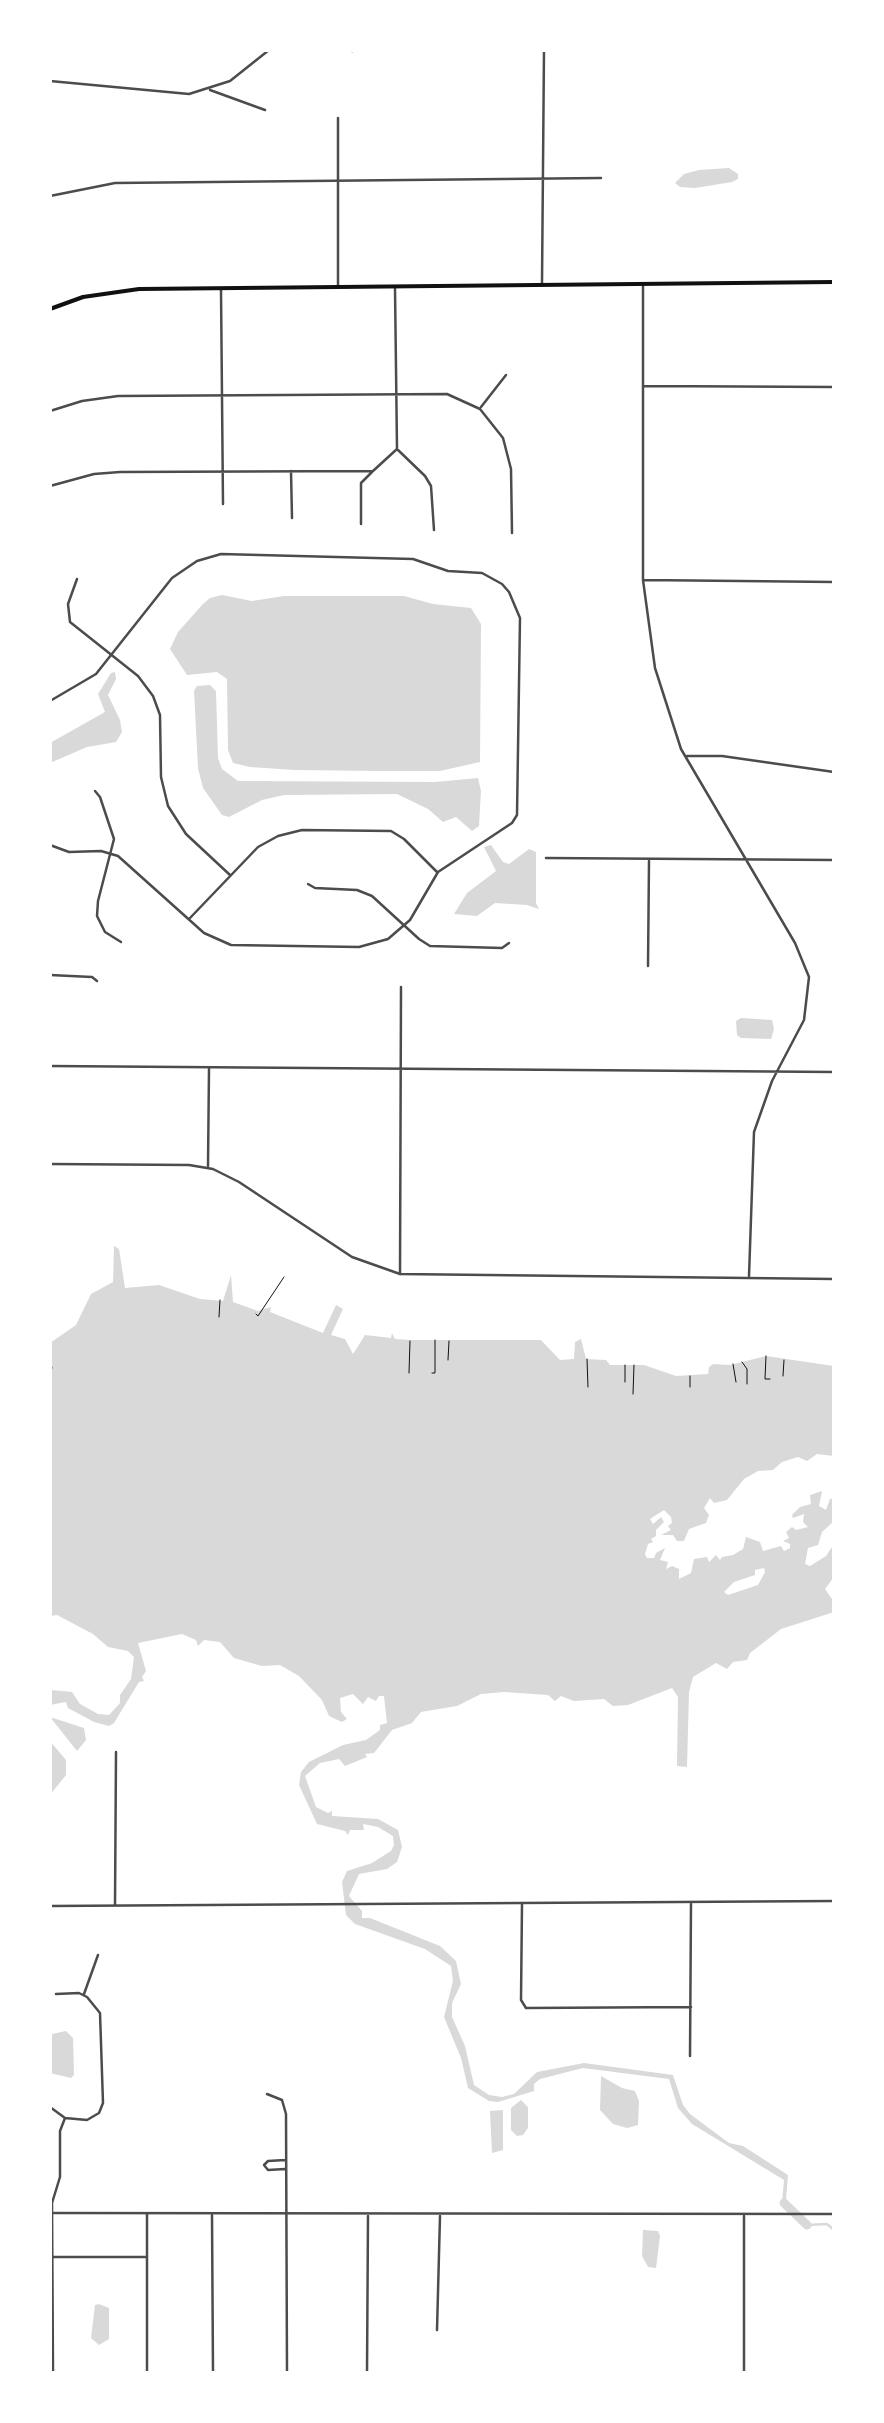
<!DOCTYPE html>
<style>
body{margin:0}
#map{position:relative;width:884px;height:2423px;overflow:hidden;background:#fff;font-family:Raleway,sans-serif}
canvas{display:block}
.frame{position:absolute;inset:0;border:52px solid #fff;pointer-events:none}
</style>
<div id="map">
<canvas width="884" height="2423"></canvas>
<div class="frame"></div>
</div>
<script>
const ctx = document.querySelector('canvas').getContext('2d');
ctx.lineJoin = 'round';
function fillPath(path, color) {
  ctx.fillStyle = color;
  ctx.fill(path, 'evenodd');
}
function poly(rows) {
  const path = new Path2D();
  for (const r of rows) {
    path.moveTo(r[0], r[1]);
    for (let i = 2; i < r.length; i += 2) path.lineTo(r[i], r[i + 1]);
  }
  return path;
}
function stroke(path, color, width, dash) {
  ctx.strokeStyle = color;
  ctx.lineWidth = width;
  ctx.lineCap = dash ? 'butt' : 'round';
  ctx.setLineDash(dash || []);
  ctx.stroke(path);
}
fillPath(poly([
 [729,168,738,174,738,179,732,182,695,188,680,187,675,183,684,174,699,170],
 [222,595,252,601,284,596,404,596,433,604,471,608,481,624,480,762,440,771,379,771,295,770,250,767,233,763,228,750,227,679,217,672,187,675,170,649,178,632,203,604,210,598],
 [115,672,116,679,108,695,120,720,122,732,116,742,87,747,50,763,50,743,105,712,98,694,111,673],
 [210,685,216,691,218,758,222,769,238,781,435,782,478,778,481,791,479,826,472,831,456,817,443,822,428,809,397,794,284,795,262,800,229,817,222,815,203,788,198,768,194,691,197,686],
 [491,845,503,862,509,864,529,849,536,852,536,903,539,909,527,905,495,903,477,916,454,914,467,893,496,871,484,847],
 [741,1018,772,1020,774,1029,771,1039,741,1038,737,1035,736,1021],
 [114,1246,119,1249,125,1288,159,1285,200,1299,223,1301,231,1275,233,1302,258,1311,271,1307,270,1312,323,1333,336,1305,343,1309,331,1335,345,1339,353,1354,365,1335,391,1338,392,1333,395,1339,410,1340,541,1340,560,1360,574,1359,575,1342,581,1339,586,1359,606,1360,610,1365,644,1365,676,1376,708,1374,709,1367,713,1364,730,1365,766,1356,834,1366,834,1456,817,1454,807,1461,798,1457,782,1462,773,1470,758,1471,744,1479,727,1500,714,1503,710,1498,704,1508,709,1515,706,1523,689,1529,684,1541,677,1541,673,1535,661,1535,671,1530,668,1526,672,1523,671,1517,664,1510,650,1519,653,1524,661,1517,664,1522,656,1530,656,1536,651,1539,653,1542,648,1544,645,1554,647,1558,654,1558,656,1553,665,1548,660,1560,668,1562,666,1569,672,1566,679,1569,679,1579,691,1573,694,1559,707,1557,709,1562,716,1555,720,1560,722,1557,733,1555,743,1549,746,1537,760,1542,763,1551,781,1546,784,1551,790,1548,790,1544,783,1541,789,1538,786,1532,792,1527,796,1530,808,1527,803,1522,804,1514,793,1518,792,1515,800,1507,811,1504,810,1495,822,1491,819,1506,826,1510,830,1499,834,1498,834,1521,822,1532,818,1545,808,1548,805,1564,810,1566,826,1556,834,1544,834,1577,825,1589,834,1602,834,1612,781,1629,750,1653,747,1660,733,1662,727,1669,716,1663,693,1677,689,1692,687,1767,677,1766,678,1697,672,1688,628,1705,613,1706,604,1699,574,1701,561,1696,555,1701,548,1695,504,1692,481,1694,457,1706,421,1712,412,1723,392,1730,374,1753,365,1754,367,1757,345,1766,339,1759,320,1763,305,1776,316,1807,328,1813,332,1811,332,1816,378,1819,398,1830,402,1847,397,1862,387,1869,359,1874,349,1896,362,1911,362,1918,370,1918,440,1946,456,1961,461,1984,452,2003,452,2017,465,2046,474,2085,489,2095,502,2097,514,2094,537,2072,584,2063,673,2075,683,2105,690,2114,729,2143,743,2146,788,2175,786,2200,791,2210,786,2210,782,2203,784,2180,692,2124,678,2108,669,2079,583,2068,540,2079,534,2084,534,2091,498,2102,489,2101,468,2088,461,2058,444,2017,453,1981,451,1966,425,1949,355,1924,346,1915,342,1882,347,1871,372,1863,391,1851,394,1845,393,1836,378,1827,363,1824,364,1830,350,1830,348,1835,345,1831,317,1824,299,1785,301,1772,309,1762,343,1745,366,1740,380,1730,380,1725,387,1723,384,1696,379,1696,376,1701,368,1697,363,1704,353,1694,340,1698,341,1712,347,1719,342,1722,329,1716,322,1700,299,1676,280,1665,262,1666,234,1658,220,1642,204,1640,198,1646,196,1640,182,1634,138,1643,146,1671,142,1677,144,1681,139,1682,114,1723,109,1726,94,1722,68,1708,66,1702,50,1705,51,1690,72,1692,80,1704,98,1714,109,1715,120,1703,120,1695,131,1679,134,1657,128,1651,108,1647,93,1634,57,1615,50,1616,50,1343,76,1325,91,1294,113,1282],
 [764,1568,765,1572,758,1585,728,1595,724,1592,734,1582,755,1575,755,1570],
 [50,1717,84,1728,86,1740,77,1751],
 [50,1741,66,1760,66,1775,50,1795],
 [66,2031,73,2038,74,2075,71,2078,50,2073,50,2038,52,2034],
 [601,2076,622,2088,635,2091,639,2101,638,2125,627,2128,613,2124,600,2110],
 [521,2100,528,2107,528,2128,523,2135,517,2136,511,2130,511,2108],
 [503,2110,503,2150,492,2153,490,2111],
 [643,2230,658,2231,660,2236,656,2268,648,2267,642,2256],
 [99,2304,109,2308,109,2339,99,2345,91,2338,95,2305]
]), '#d9d9d9');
stroke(poly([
 [807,2225,827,2224,834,2230]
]), '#d9d9d9', 2.5);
stroke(poly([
 [784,2203,807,2225]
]), '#d9d9d9', 9);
stroke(poly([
 [256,1314,258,1316,284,1277],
 [219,1317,220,1300],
 [766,1356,765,1379,770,1379],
 [587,1359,588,1387],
 [448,1360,449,1341],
 [50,1361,52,1368],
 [742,1362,747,1369,747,1384],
 [733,1364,736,1382],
 [409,1373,410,1341],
 [432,1373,435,1373,435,1340],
 [783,1376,784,1360],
 [625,1382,625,1365],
 [690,1387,690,1376],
 [633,1394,634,1365]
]), '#111', 1);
stroke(poly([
 [349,50,352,52]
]), '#4c4c4c', 1);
stroke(poly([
 [210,90,265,110],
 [50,196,115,183,601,178],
 [542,283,544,50],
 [643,285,643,580,655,668,681,749,795,943,809,977,804,1020,772,1081,754,1132,749,1276],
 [338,286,338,118],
 [395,288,397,449],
 [221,290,223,504],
 [644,386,834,387],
 [481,407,506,375],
 [50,411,82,401,118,396,447,394,480,409,503,438,511,469,512,533],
 [398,450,425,476,431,486,434,530],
 [291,471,292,518],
 [50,486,94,474,120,472,373,471,397,449],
 [361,524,361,483,372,472],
 [77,579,68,604,70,622,138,676,153,696,160,715,161,777,168,806,186,834,230,875],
 [644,580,834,582],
 [50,701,96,674,172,578,197,561,221,554,413,559,448,571,482,573,502,584,509,592,520,618,517,815,512,823,438,872,410,920,388,939,359,947,231,945,204,933,118,856,101,851,69,852,50,845],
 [687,756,722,756,834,772],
 [95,791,100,797,114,839,98,901,97,916,105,932,121,942],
 [546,858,834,860],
 [308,884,315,888,357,890,372,896,419,939,430,946,502,948,509,943],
 [190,918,258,847,278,836,302,830,391,831,404,839,437,872],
 [648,966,649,861],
 [50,975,92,977,97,981],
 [50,1066,834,1072],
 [208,1166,209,1069],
 [400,1274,401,987],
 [522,1904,521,2000,526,2008,691,2007],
 [115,1905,116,1752],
 [50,1906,834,1901],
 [84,1994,98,1955],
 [690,2056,691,1903],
 [267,2094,282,2100,286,2114,287,2373],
 [50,2107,65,2118,87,2120,99,2113,103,2103,100,2013,87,1997,79,1993,56,1994],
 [285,2160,268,2161,264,2165,268,2170,285,2169],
 [212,2215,213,2373],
 [53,2257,145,2257],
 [437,2330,440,2216],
 [53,2373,52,2203,60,2177,60,2131,65,2118],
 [147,2373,147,2214],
 [367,2373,368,2216],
 [744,2373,744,2216]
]), '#4c4c4c', 2.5);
stroke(poly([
 [50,81,189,94,230,81,269,50],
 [50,1164,189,1165,213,1169,239,1182,352,1257,400,1274,834,1279],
 [50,2213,834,2214]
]), '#4c4c4c', 2.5);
stroke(poly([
 [50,309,83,297,139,289,834,282]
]), '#111', 4);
</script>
